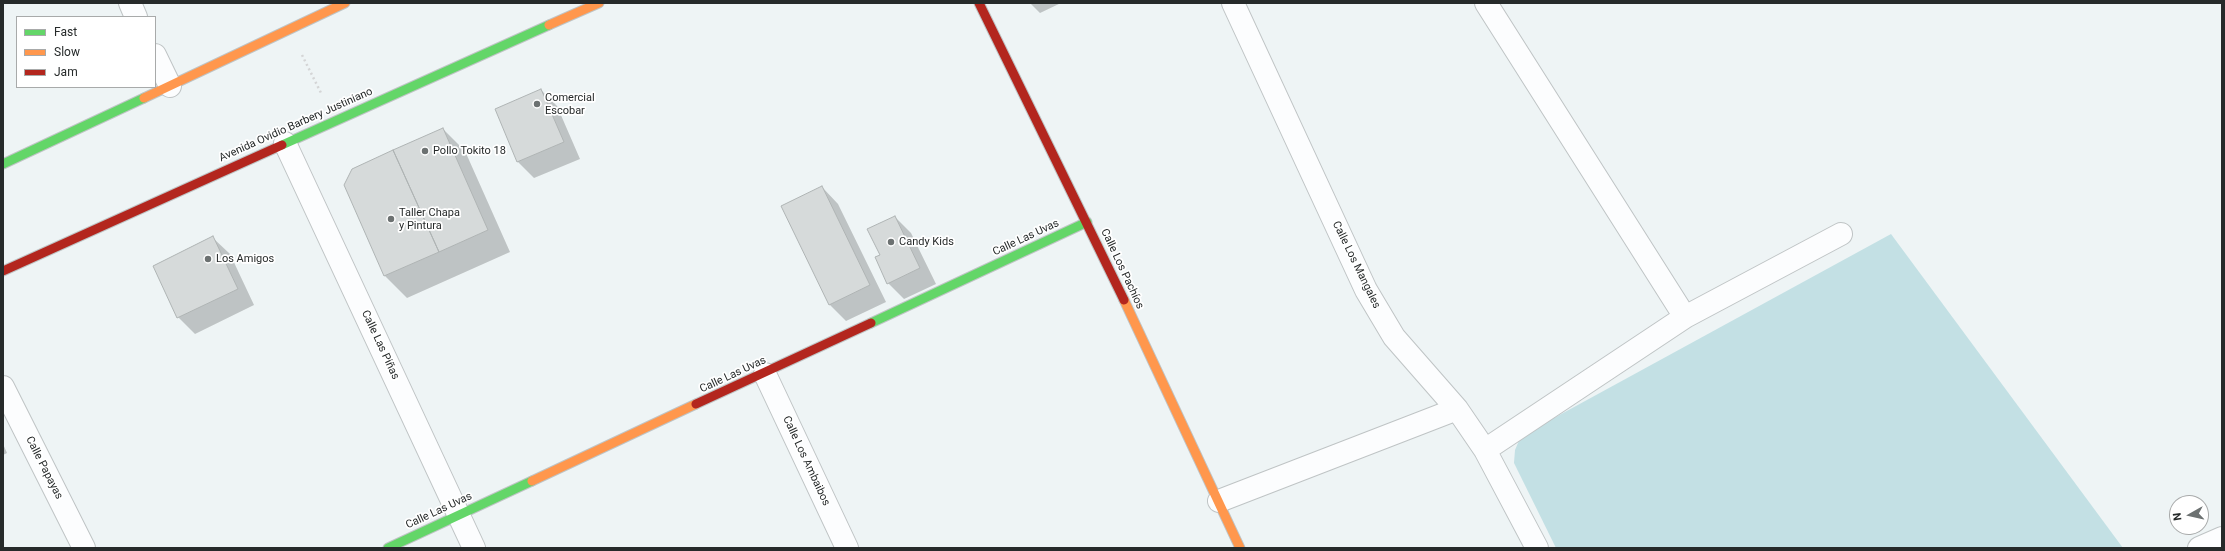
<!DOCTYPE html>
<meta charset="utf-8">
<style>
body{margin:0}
#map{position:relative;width:2225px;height:551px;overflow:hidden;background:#eef4f5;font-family:Roboto,sans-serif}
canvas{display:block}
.frame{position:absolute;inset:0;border:4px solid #262a2a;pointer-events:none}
.legend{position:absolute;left:16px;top:16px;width:140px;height:72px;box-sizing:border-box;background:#fff;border:1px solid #a8aaaa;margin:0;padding:5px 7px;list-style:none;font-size:12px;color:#262a2a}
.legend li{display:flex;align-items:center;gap:8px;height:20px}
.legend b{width:20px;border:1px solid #a8aaaa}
.north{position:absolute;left:2169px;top:495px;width:40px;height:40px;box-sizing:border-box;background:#fff;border:1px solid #a8aaaa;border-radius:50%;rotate:262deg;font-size:11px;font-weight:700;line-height:16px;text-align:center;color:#262a2a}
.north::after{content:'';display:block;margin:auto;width:14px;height:18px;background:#6c7171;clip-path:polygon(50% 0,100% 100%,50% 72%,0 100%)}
</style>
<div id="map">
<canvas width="2225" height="551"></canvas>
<div class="frame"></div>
<ul class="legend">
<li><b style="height:5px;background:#63d668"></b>Fast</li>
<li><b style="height:5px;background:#ff974d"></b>Slow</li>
<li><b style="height:5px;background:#b3261e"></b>Jam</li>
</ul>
<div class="north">N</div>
</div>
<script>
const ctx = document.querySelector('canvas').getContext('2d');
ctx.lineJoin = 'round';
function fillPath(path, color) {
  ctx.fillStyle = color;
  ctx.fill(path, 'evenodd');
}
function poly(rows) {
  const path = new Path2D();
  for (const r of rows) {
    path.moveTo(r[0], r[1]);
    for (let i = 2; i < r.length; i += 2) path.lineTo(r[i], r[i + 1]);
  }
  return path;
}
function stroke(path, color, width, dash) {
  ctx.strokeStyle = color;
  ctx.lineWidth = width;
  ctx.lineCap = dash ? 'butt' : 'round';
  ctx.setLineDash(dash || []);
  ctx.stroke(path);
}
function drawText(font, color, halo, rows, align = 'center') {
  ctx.font = font + ' Roboto,sans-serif';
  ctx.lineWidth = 3.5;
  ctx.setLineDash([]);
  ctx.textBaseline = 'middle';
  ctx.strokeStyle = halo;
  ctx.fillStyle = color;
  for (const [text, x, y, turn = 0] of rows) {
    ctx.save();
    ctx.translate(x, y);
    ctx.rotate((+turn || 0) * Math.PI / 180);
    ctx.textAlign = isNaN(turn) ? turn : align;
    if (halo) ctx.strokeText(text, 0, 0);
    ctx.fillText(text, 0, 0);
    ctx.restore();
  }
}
fillPath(poly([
 [1891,234,2123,548,1556,548,1514,463,1515,450,1521,436]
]), '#c3e0e4');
fillPath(poly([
 [1030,3,1061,3,1040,13],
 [541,90,557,106,580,159,534,178,518,162,496,110],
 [443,129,465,151,510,252,407,298,385,276,345,186],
 [822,187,838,204,886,302,846,321,830,305,783,206],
 [895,217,911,233,936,284,904,299,888,283,881,255],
 [213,238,230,254,254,305,195,334,178,317],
 [3,444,7,453,3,455]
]), '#0003');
const building = poly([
 [541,89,564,142,517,162,495,109,541,89],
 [443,128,488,230,439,252,393,150,443,128],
 [393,150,439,252,384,276,344,185,352,169,393,150],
 [822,186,870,285,829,305,781,206,822,186],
 [895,216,920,268,887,284,875,257,880,255,867,229,895,216],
 [213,236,238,289,177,318,153,266,213,236]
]);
fillPath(building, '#d6dada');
stroke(building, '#afb4b4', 1);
const street = poly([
 [130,3,136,17],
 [1233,3,1366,290,1394,337,1457,409,1485,450,1537,548],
 [1486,3,1685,317],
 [155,55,170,86],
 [285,143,474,548],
 [765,374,847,548],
 [3,387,84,548],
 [1485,450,1685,317,1841,234],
 [1219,501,1457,409],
 [2199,548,2222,538]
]);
const fast = poly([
 [282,145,549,25],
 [3,164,144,98],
 [871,323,1087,222],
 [388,548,532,481]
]);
const slow = poly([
 [549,25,599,3],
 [144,98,345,3],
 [1124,300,1240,548],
 [532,481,696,404]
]);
const jam = poly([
 [979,3,1124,300],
 [3,271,282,145],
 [696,404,871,323]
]);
stroke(street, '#bfc4c5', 24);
stroke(fast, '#bfc4c5', 11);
stroke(slow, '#bfc4c5', 11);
stroke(jam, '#bfc4c5', 11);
stroke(poly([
 [302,55,322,95]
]), '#d4d5d6', 2.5, [2, 3]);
stroke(street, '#fcfdfe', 22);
stroke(fast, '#63d668', 9);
stroke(slow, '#ff974d', 9);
stroke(jam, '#b3261e', 9);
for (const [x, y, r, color] of [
 [537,104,4,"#6c7171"],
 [425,151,4,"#6c7171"],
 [391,219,4,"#6c7171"],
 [891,242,4,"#6c7171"],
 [208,259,4,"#6c7171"]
]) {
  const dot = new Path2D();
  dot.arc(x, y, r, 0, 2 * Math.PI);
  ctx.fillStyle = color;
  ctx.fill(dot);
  stroke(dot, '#fff', 1.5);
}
drawText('11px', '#262a2a', '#fff', [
 ["Comercial",545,98],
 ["Escobar",545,111],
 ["Pollo Tokito 18",433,151],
 ["Taller Chapa",399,213],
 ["y Pintura",399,226],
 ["Candy Kids",899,242],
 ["Los Amigos",216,259]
], 'left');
drawText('11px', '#262a2a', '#fff', [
 ["Avenida Ovidio Barbery Justiniano",296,125,-24],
 ["Calle Las Uvas",1026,238,-25],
 ["Calle Los Mangales",1356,265,64],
 ["Calle Los Pachíos",1122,269,65],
 ["Calle Las Piñas",380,345,65],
 ["Calle Las Uvas",733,375,-25],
 ["Calle Los Ambaibos",806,461,65],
 ["Calle Papayas",44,468,63],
 ["Calle Las Uvas",439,511,-25]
]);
</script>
